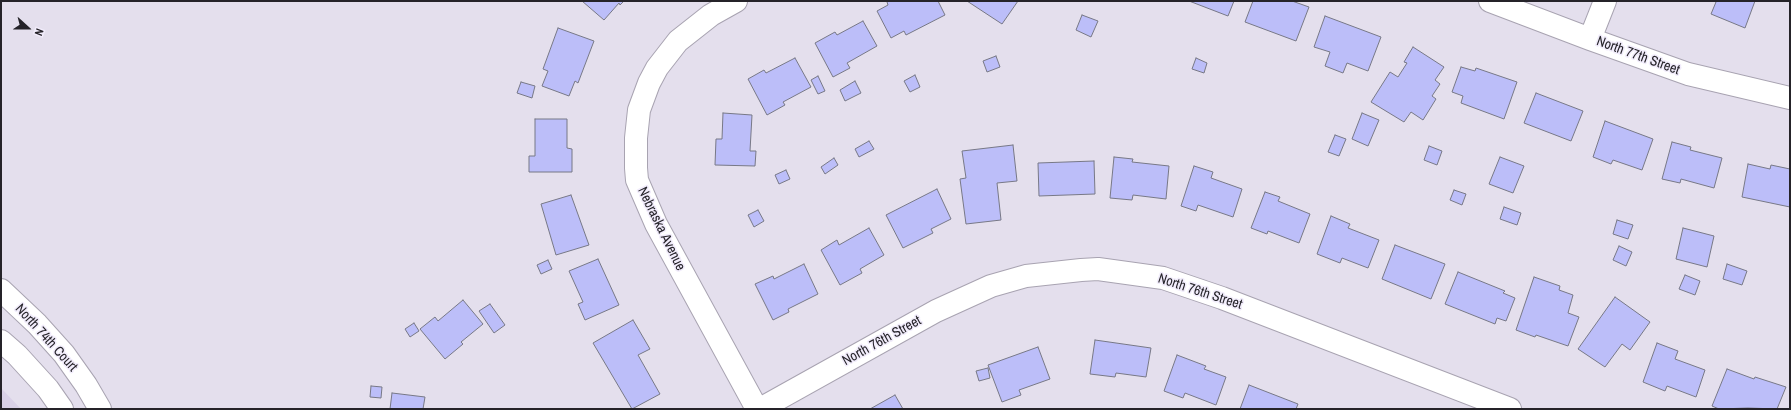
<!DOCTYPE html>
<style>
body{margin:0}
#map{position:relative;width:1791px;height:410px;overflow:hidden;background:#e4dfed;font-family:"Archivo Narrow",sans-serif}
canvas{display:block}
.frame{position:absolute;inset:0;border:2px solid #252329;pointer-events:none}
.north{position:absolute;left:8px;top:8px;width:40px;height:40px;-webkit-text-stroke:3px #f1ecfb;paint-order:stroke;rotate:111deg;font-size:11px;font-weight:700;line-height:16px;text-align:center;color:#252329}
.north::after{content:'';display:block;margin:auto;width:14px;height:18px;background:#252329;clip-path:polygon(50% 0,100% 100%,50% 72%,0 100%)}
</style>
<div id="map">
<canvas width="1791" height="410"></canvas>
<div class="frame"></div>
<div class="north">N</div>
</div>
<script>
const ctx = document.querySelector('canvas').getContext('2d');
ctx.lineJoin = 'round';
function fillPath(path, color) {
  ctx.fillStyle = color;
  ctx.fill(path, 'evenodd');
}
function poly(rows) {
  const path = new Path2D();
  for (const r of rows) {
    path.moveTo(r[0], r[1]);
    for (let i = 2; i < r.length; i += 2) path.lineTo(r[i], r[i + 1]);
  }
  return path;
}
function stroke(path, color, width, dash) {
  ctx.strokeStyle = color;
  ctx.lineWidth = width;
  ctx.lineCap = dash ? 'butt' : 'round';
  ctx.setLineDash(dash || []);
  ctx.stroke(path);
}
function drawText(font, color, halo, rows, align = 'center') {
  ctx.font = font + ' "Archivo Narrow",sans-serif';
  ctx.lineWidth = 3;
  ctx.setLineDash([]);
  ctx.textBaseline = 'middle';
  ctx.strokeStyle = halo;
  ctx.fillStyle = color;
  for (const [text, x, y, turn = 0] of rows) {
    ctx.save();
    ctx.translate(x, y);
    ctx.rotate((+turn || 0) * Math.PI / 180);
    ctx.textAlign = isNaN(turn) ? turn : align;
    if (halo) ctx.strokeText(text, 0, 0);
    ctx.fillText(text, 0, 0);
    ctx.restore();
  }
}
fillPath(poly([
 [1,389,2,389,21,409,1,409]
]), '#d9d1e7');
const building = poly([
 [582,1,624,1,620,5,619,3,604,20,582,1],
 [889,1,938,1,945,15,906,35,904,31,891,38,877,11,888,5,887,2,889,1],
 [967,1,1018,1,1002,24,967,1],
 [1189,1,1234,1,1228,16,1189,1],
 [1253,1,1292,1,1309,7,1296,41,1245,22,1253,1],
 [1713,1,1755,1,1745,28,1711,14,1716,2,1713,1],
 [1082,15,1098,21,1091,37,1076,30,1082,15],
 [1325,16,1381,37,1368,71,1347,63,1343,73,1325,66,1330,52,1314,47,1325,16],
 [863,21,877,46,847,63,850,68,833,77,815,43,835,32,837,35,863,21],
 [558,28,594,41,578,83,575,81,569,96,542,86,548,71,543,69,558,28],
 [1413,47,1444,67,1435,80,1440,84,1432,96,1436,99,1423,120,1411,112,1404,122,1371,102,1390,72,1398,77,1407,63,1404,62,1413,47],
 [996,56,1000,67,987,72,983,61,996,56],
 [795,58,811,87,783,102,785,105,767,115,748,79,764,70,766,73,795,58],
 [1196,58,1207,63,1204,73,1192,69,1196,58],
 [1461,67,1475,71,1476,68,1517,82,1504,119,1461,103,1463,96,1452,92,1461,67],
 [915,75,920,87,910,92,904,81,915,75],
 [818,76,825,91,818,94,811,80,818,76],
 [855,81,861,93,845,101,840,90,855,81],
 [521,82,535,86,532,98,517,93,521,82],
 [1536,93,1583,111,1571,141,1524,123,1536,93],
 [723,113,752,115,750,151,756,151,755,166,715,165,716,139,722,139,723,113],
 [1362,113,1379,120,1368,146,1352,139,1362,113],
 [535,119,567,119,567,148,572,149,572,172,529,172,529,156,535,156,535,119],
 [1605,121,1653,139,1642,170,1613,160,1611,164,1593,157,1605,121],
 [1335,135,1346,139,1339,156,1328,152,1335,135],
 [869,141,874,149,859,157,855,149,869,141],
 [1672,142,1691,147,1690,150,1722,158,1714,188,1681,179,1680,183,1662,179,1672,142],
 [1013,145,1017,181,997,183,1001,220,966,224,960,179,966,178,962,151,1013,145],
 [1429,146,1442,151,1437,165,1424,160,1429,146],
 [1114,157,1133,159,1132,162,1169,166,1166,199,1133,195,1132,200,1110,198,1114,157],
 [1500,157,1524,166,1513,193,1489,184,1500,157],
 [834,158,838,165,825,174,821,167,834,158],
 [1094,161,1095,194,1039,196,1038,163,1094,161],
 [1748,164,1770,169,1771,165,1790,169,1790,207,1742,197,1748,164],
 [1194,166,1213,172,1211,178,1242,189,1233,217,1198,205,1196,211,1181,206,1194,166],
 [786,170,790,179,779,184,775,175,786,170],
 [937,189,951,219,931,229,933,233,903,248,886,215,937,189],
 [1454,190,1466,194,1462,205,1450,200,1454,190],
 [1265,192,1280,197,1278,201,1310,214,1299,243,1268,231,1267,234,1251,228,1265,192],
 [571,195,589,245,556,255,541,204,571,195],
 [1504,207,1521,213,1517,225,1500,219,1504,207],
 [758,210,764,221,754,227,748,215,758,210],
 [1331,216,1350,224,1348,228,1379,240,1368,268,1342,258,1340,263,1317,254,1331,216],
 [1617,220,1633,225,1628,239,1613,234,1617,220],
 [869,228,884,255,860,269,862,273,840,285,821,250,837,240,839,245,869,228],
 [1683,228,1714,236,1707,267,1676,259,1683,228],
 [1395,245,1445,264,1431,299,1382,279,1395,245],
 [1619,246,1632,252,1626,266,1613,260,1619,246],
 [598,259,619,305,585,320,578,304,583,302,569,271,598,259],
 [548,260,552,269,541,274,537,265,548,260],
 [804,264,818,294,788,309,789,312,773,320,755,284,773,276,774,279,804,264],
 [1727,264,1747,271,1742,285,1723,279,1727,264],
 [1458,272,1505,291,1503,293,1515,298,1506,321,1497,318,1495,324,1445,304,1458,272],
 [1685,275,1700,281,1695,295,1679,289,1685,275],
 [1534,277,1560,286,1559,290,1573,295,1568,313,1579,317,1568,346,1536,335,1535,337,1516,330,1534,277],
 [1615,297,1650,322,1630,350,1622,344,1605,367,1578,349,1615,297],
 [463,300,483,324,461,342,463,344,445,359,420,329,435,317,438,321,463,300],
 [490,304,505,325,494,333,479,311,490,304],
 [633,320,650,349,638,355,660,394,632,409,593,343,633,320],
 [414,323,419,331,410,337,405,329,414,323],
 [1095,340,1151,348,1146,377,1116,373,1115,377,1090,374,1095,340],
 [1657,343,1678,351,1675,359,1705,370,1696,397,1667,386,1665,391,1643,382,1657,343],
 [1038,347,1050,379,1019,390,1021,395,1002,402,988,365,1038,347],
 [1177,355,1206,366,1204,369,1226,377,1216,405,1185,393,1183,398,1164,391,1177,355],
 [988,368,990,378,979,381,976,371,988,368],
 [1727,369,1754,379,1755,377,1786,387,1777,409,1748,408,1719,409,1712,406,1727,369],
 [1249,385,1298,404,1296,409,1240,409,1249,385],
 [371,386,382,387,381,398,370,397,371,386],
 [392,393,425,397,423,409,390,409,392,393],
 [895,395,903,409,870,409,895,395]
]);
fillPath(building, '#bcbef9');
stroke(building, '#777886', 1);
const minor = poly([
 [736,1,711,15,678,41,657,68,649,83,639,110,636,138,636,168,637,180,656,224,757,409],
 [1490,1,1590,39,1688,74,1790,98],
 [1590,39,1605,1],
 [1,290,37,324,64,354,86,385,100,409],
 [1,341,17,355,48,389,62,409],
 [760,409,936,311,991,286,1026,276,1081,270,1098,269,1163,278,1222,298,1510,409]
]);
stroke(minor, '#a8a3b1', 24);
stroke(minor, '#fff', 22);
drawText('14px', '#252329', '#f1ecfb', [
 ["North 77th Street",1638,56,20],
 ["Nebraska Avenue",661,229,64],
 ["North 76th Street",1200,292,18],
 ["North 74th Court",46,338,48],
 ["North 76th Street",882,341,-29]
]);
</script>
